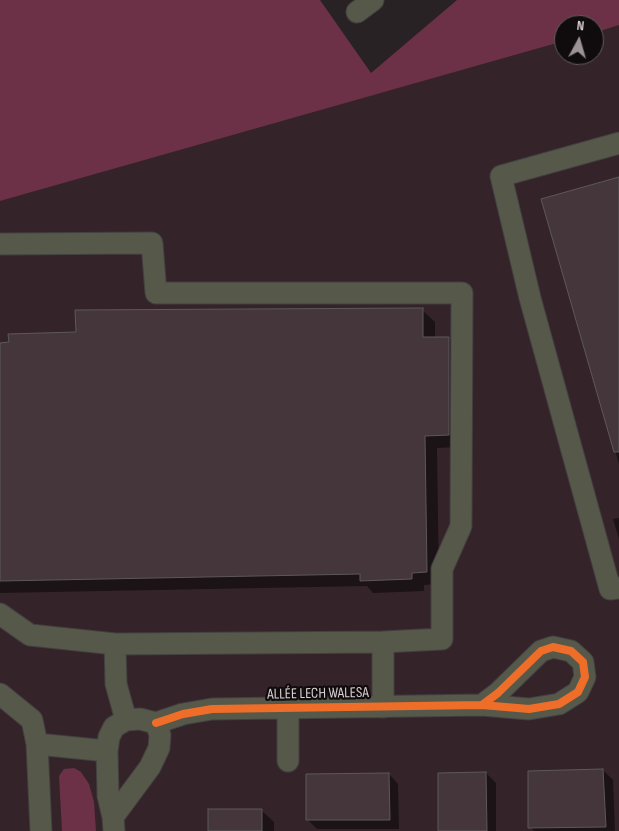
<!DOCTYPE html>
<meta charset="utf-8">
<style>
body{margin:0}
#map{position:relative;width:619px;height:831px;overflow:hidden;background:#282224;font-family:"Sofia Sans Condensed",sans-serif}
canvas{display:block}
.north{position:absolute;left:554px;top:15px;width:50px;height:50px;box-sizing:border-box;background:#100b0c;border:1px solid #605a5c;border-radius:50%;rotate:6deg;font-size:14px;font-weight:700;line-height:20px;text-align:center;color:#d9d0d3}
.north::after{content:'';display:block;margin:auto;width:18px;height:22px;background:#9b9396;clip-path:polygon(50% 0,100% 100%,50% 72%,0 100%)}
</style>
<div id="map">
<canvas width="619" height="831"></canvas>
<div class="north">N</div>
</div>
<script>
const ctx = document.querySelector('canvas').getContext('2d');
ctx.lineJoin = 'round';
function fillPath(path, color) {
  ctx.fillStyle = color;
  ctx.fill(path, 'evenodd');
}
function poly(rows) {
  const path = new Path2D();
  for (const r of rows) {
    path.moveTo(r[0], r[1]);
    for (let i = 2; i < r.length; i += 2) path.lineTo(r[i], r[i + 1]);
  }
  return path;
}
function stroke(path, color, width, dash) {
  ctx.strokeStyle = color;
  ctx.lineWidth = width;
  ctx.lineCap = dash ? 'butt' : 'round';
  ctx.setLineDash(dash || []);
  ctx.stroke(path);
}
function drawText(font, color, halo, rows, align = 'center') {
  ctx.font = font + ' "Sofia Sans Condensed",sans-serif';
  ctx.lineWidth = 4.5;
  ctx.setLineDash([]);
  ctx.textBaseline = 'middle';
  ctx.strokeStyle = halo;
  ctx.fillStyle = color;
  for (const [text, x, y, turn = 0] of rows) {
    ctx.save();
    ctx.translate(x, y);
    ctx.rotate((+turn || 0) * Math.PI / 180);
    ctx.textAlign = isNaN(turn) ? turn : align;
    if (halo) ctx.strokeText(text, 0, 0);
    ctx.fillText(text, 0, 0);
    ctx.restore();
  }
}
fillPath(poly([
 [619,25,619,831,0,831,0,201,564,41,564,55,594,55,594,33]
]), '#342429');
fillPath(poly([
 [0,0,320,0,371,73,457,0,619,0,619,25,594,33,594,25,564,25,564,41,0,201],
 [74,768,81,772,89,784,94,802,96,831,62,831,59,776,64,769]
]), '#6c3147');
fillPath(poly([
 [619,178,619,464,543,200],
 [422,310,435,322,435,338,449,338,461,351,461,447,437,448,439,584,424,585,424,591,373,593,367,586,0,593,0,344,77,333],
 [619,518,619,539,613,519],
 [603,770,613,780,615,831,534,831,530,827],
 [486,773,496,783,496,831,440,831],
 [389,774,398,784,399,829,317,829,308,820],
 [261,810,274,822,274,831,210,831]
]), '#0007');
const building = poly([
 [619,177,619,452,614,452,541,199,619,177],
 [423,308,423,337,449,337,449,435,425,436,427,572,412,573,412,579,360,581,360,574,0,581,0,343,9,342,8,334,76,332,75,310,423,308],
 [603,769,606,827,528,828,528,771,603,769],
 [486,772,487,831,438,831,438,773,486,772],
 [389,773,390,820,306,820,306,774,389,773],
 [208,809,262,809,262,831,208,831,208,809]
]);
fillPath(building, '#45363c');
stroke(building, '#5d5859', 1);
const minor = poly([
 [357,12,373,0],
 [619,143,501,176,530,298,610,589,619,588],
 [0,244,152,243,156,293,462,293,461,526,442,569,442,639,383,642],
 [0,614,30,635,115,644],
 [0,694,32,720,37,744,107,751],
 [288,708,288,761],
 [126,720,116,684,115,644,383,642,383,707],
 [156,723,183,714,212,709,482,705,529,709,559,704,578,692,585,677,583,662,571,651,553,647,541,651,498,693,482,705],
 [37,744,41,831],
 [113,817,150,767,159,748,160,735,156,723,140,719,126,720,114,727,109,737,107,751,108,796,113,817,114,831]
]);
stroke(minor, '#433f40', 23);
stroke(minor, '#56584a', 21);
stroke(poly([
 [156,723,183,714,212,709,482,705,529,709,559,704,578,692,585,677,583,662,571,651,553,647,541,651,498,693,482,705]
]), '#ee6e29', 8);
drawText('15px', '#d9d0d3', '#100b0c', [
 ["ALLÉE LECH WALESA",318,694,-1]
]);
</script>
